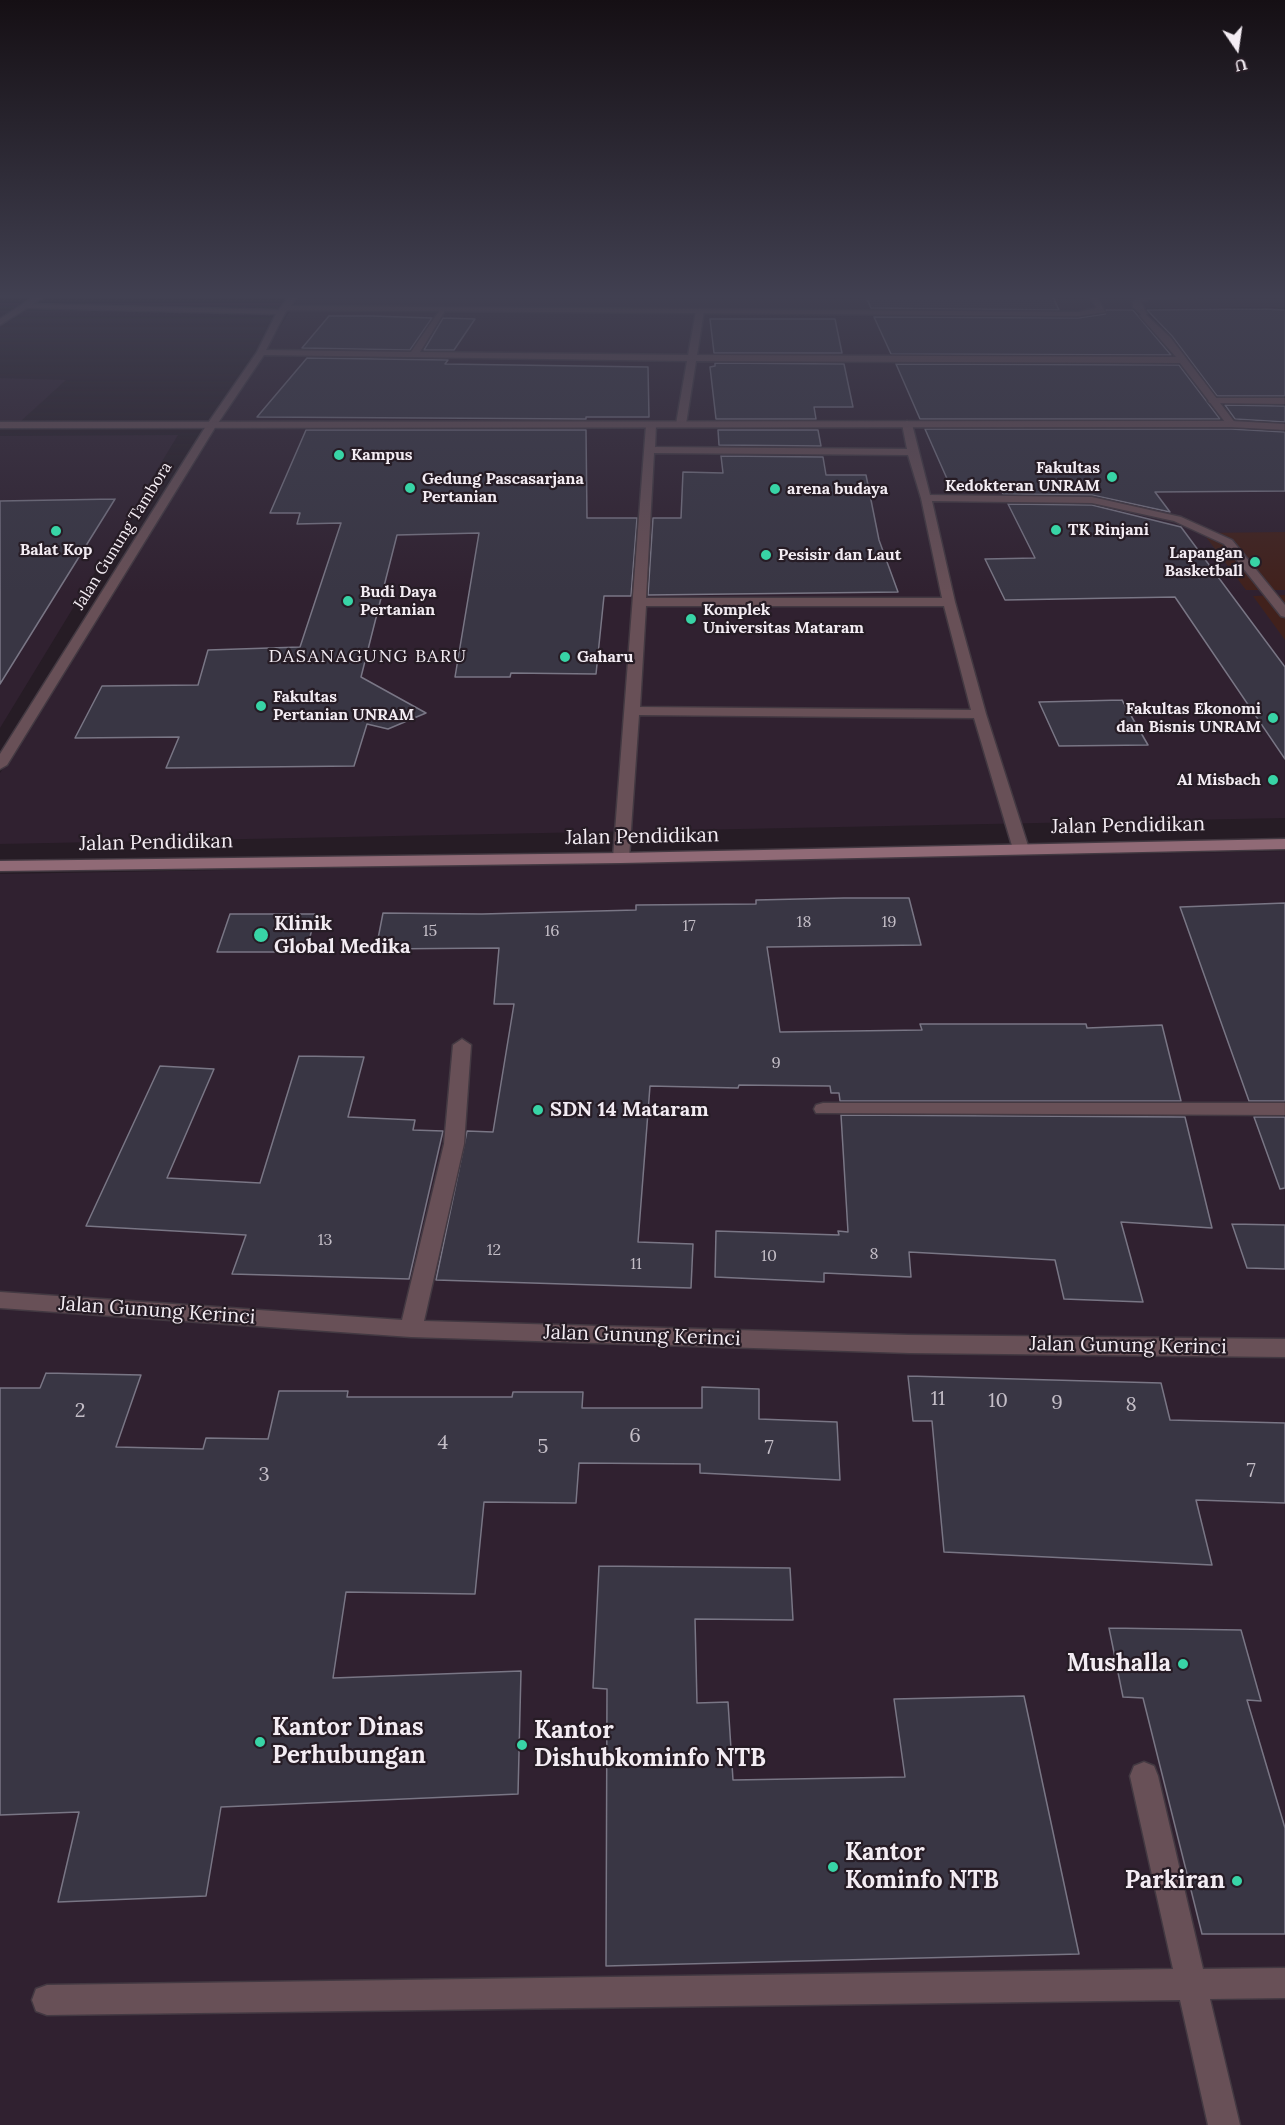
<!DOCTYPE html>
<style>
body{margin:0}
#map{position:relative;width:1285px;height:2125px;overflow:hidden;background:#261c25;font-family:Lora,serif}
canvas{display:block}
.north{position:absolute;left:1207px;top:18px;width:60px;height:60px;-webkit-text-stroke:4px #261c25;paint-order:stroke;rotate:167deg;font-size:16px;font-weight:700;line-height:24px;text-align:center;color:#f3ecf3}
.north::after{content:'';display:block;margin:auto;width:21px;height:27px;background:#f3ecf3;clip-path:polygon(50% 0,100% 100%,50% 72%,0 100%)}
</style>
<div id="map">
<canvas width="1285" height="2125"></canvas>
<div class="north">U</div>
</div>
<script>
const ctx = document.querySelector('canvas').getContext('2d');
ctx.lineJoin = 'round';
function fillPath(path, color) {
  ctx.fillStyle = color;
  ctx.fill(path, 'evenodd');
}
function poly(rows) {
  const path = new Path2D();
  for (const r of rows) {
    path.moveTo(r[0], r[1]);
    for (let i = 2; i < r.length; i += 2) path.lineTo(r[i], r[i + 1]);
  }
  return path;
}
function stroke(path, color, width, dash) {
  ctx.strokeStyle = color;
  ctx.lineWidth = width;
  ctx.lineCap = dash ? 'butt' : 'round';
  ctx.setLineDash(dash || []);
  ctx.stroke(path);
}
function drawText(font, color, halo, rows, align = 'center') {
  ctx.font = font + ' Lora,serif';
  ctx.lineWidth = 4.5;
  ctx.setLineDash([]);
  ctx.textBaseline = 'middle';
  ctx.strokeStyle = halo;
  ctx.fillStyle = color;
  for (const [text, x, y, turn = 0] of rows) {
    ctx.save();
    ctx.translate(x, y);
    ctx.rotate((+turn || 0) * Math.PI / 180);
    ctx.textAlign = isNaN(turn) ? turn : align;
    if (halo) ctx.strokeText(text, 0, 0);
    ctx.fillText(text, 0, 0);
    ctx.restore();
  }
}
fillPath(poly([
 [300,295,1285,295,1285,307,1122,309,1212,434,1285,464,1285,818,0,844,0,773],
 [0,378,66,380,21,421,0,421],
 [178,435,112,544,0,728,0,436],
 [1285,851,1285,2125,0,2125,0,874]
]), '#302130');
fillPath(poly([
 [1285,532,1285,590,1246,590,1203,533],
 [1285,595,1285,640,1253,596]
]), '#41211c');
const building = poly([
 [865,295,1052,295,1059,310,871,308,865,295],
 [1264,309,1285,310,1285,396,1217,396,1172,336,1147,310,1264,309],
 [1106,310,1133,310,1171,355,891,354,874,317,1078,318,1105,314,1106,310],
 [329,316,372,316,432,318,410,350,302,348,329,316],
 [443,318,475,319,454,350,424,350,443,318],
 [710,319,835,319,842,353,714,353,710,319],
 [307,358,448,360,445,364,648,367,649,417,586,417,586,419,257,417,307,358],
 [715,363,844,364,853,407,814,407,816,419,716,419,710,367,715,366,715,363],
 [896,364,1179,365,1220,419,920,419,896,364],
 [1225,405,1285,406,1285,422,1235,419,1225,405],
 [925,429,1231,429,1285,432,1285,491,1155,492,1170,512,1092,495,1003,494,1001,489,952,490,925,429],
 [306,430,586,430,587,518,637,518,631,596,604,596,596,674,511,673,510,677,455,677,479,533,397,535,361,677,426,713,388,729,367,724,354,766,166,768,179,737,75,738,102,686,198,685,208,650,300,647,341,523,297,524,300,513,270,513,306,430],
 [718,430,818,430,821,446,719,445,718,430],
 [721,456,823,457,826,475,866,475,879,540,898,592,648,595,653,518,681,518,683,472,723,473,721,456],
 [115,499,0,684,0,501,115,499],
 [1008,504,1092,505,1181,527,1285,667,1285,759,1175,597,1005,600,985,559,1035,558,1008,504],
 [1122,700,1148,745,1059,746,1039,702,1122,700],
 [844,898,909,898,921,945,767,947,780,1032,922,1030,920,1024,1086,1024,1087,1028,1162,1025,1181,1101,840,1101,839,1093,831,1093,830,1086,739,1085,738,1088,650,1086,638,1242,693,1244,691,1288,436,1280,467,1131,493,1132,514,1004,494,1004,499,948,376,949,383,913,482,914,636,910,636,905,756,904,756,900,844,898],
 [1285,903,1285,1101,1249,1101,1180,907,1285,903],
 [230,914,316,914,306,952,217,952,230,914],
 [299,1056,364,1057,348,1117,415,1120,413,1130,443,1131,409,1279,232,1274,246,1235,86,1226,160,1066,214,1069,167,1178,260,1183,299,1056],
 [841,1115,1185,1117,1212,1228,1121,1222,1143,1302,1064,1299,1055,1260,909,1252,911,1277,824,1273,824,1282,715,1277,716,1231,839,1235,838,1231,848,1232,841,1115],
 [1254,1117,1285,1117,1285,1188,1280,1189,1254,1117],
 [1232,1224,1285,1225,1285,1269,1247,1268,1232,1224],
 [46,1373,141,1375,116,1447,203,1449,206,1438,268,1439,279,1391,348,1391,347,1397,512,1397,513,1392,583,1392,582,1408,702,1408,702,1387,759,1389,759,1419,837,1422,840,1480,700,1473,700,1464,579,1463,576,1503,484,1502,475,1594,346,1592,333,1678,521,1671,518,1794,221,1807,206,1896,58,1902,79,1812,0,1815,0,1388,40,1388,46,1373],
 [908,1376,1161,1383,1170,1420,1285,1423,1285,1503,1196,1500,1212,1565,944,1552,932,1421,913,1421,908,1376],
 [599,1566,790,1568,793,1620,695,1619,697,1703,728,1702,733,1780,905,1777,894,1699,1024,1696,1079,1954,606,1966,607,1689,593,1688,599,1566],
 [1109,1628,1241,1630,1261,1701,1247,1700,1285,1828,1285,1934,1202,1934,1143,1698,1123,1697,1109,1628]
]);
fillPath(building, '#393644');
stroke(building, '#797685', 1.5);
const service = poly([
 [1088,295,1096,295,1105,312,1078,316,284,310,281,314,26,308,22,306,26,304,281,310,284,306,1078,312,1097,308,1088,295],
 [1146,295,1277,295,1153,298,1141,302,1147,314,1143,316,1133,307,1133,301,1146,295],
 [1213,398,1285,398,1285,404,1210,403,1208,401,1213,398],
 [907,421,912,424,930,495,1092,497,1181,517,1232,540,1285,605,1285,617,1281,616,1224,544,1174,521,1092,503,932,501,955,602,986,714,1029,849,1026,852,1021,854,1013,849,974,718,639,715,629,858,626,861,616,861,613,858,646,425,651,422,656,425,655,447,907,449,902,424,907,421],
 [654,453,908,455,921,498,942,598,646,598,654,453],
 [646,606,944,606,971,710,640,707,646,606],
 [1144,1762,1154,1766,1158,1776,1203,1969,1285,1968,1285,1998,1210,1999,1240,2125,1208,2125,1180,2000,47,2015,36,2011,32,2000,36,1989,47,1985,1173,1969,1130,1776,1134,1766,1144,1762]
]);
const minor = poly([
 [37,295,47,295,0,325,0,319,37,295],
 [291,295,299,295,285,313,266,350,411,352,442,307,446,309,420,352,688,355,696,311,700,309,704,311,697,355,1176,357,1140,316,1143,312,1170,337,1236,424,1228,426,1180,363,696,361,686,424,681,427,676,424,687,361,264,355,216,426,7,765,0,769,0,754,206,426,257,352,277,312,291,295],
 [462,1039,471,1045,464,1144,424,1321,909,1335,1285,1339,1285,1357,909,1353,411,1337,0,1308,0,1292,402,1320,444,1144,453,1045,462,1039],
 [823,1103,1285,1103,1285,1115,816,1113,814,1109,816,1105,823,1103]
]);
const tertiary = poly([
 [1231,421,1285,424,1285,430,1231,427,0,428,0,422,1231,421]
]);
const secondary = poly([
 [1285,839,1285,849,621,863,0,871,0,861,621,853,1285,839]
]);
stroke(service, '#433942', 3);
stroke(minor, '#433942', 3);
stroke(tertiary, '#433942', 3);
stroke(secondary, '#433942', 3);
fillPath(service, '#685057');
fillPath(minor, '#685057');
fillPath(tertiary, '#685057');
fillPath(secondary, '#906a76');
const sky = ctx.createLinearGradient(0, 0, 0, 593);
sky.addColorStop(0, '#150f14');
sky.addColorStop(0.5, '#414051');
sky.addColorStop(1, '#41405100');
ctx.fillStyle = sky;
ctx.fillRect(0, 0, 1285, 593);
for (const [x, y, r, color] of [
 [339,455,6,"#38d4a6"],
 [1112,477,6,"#38d4a6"],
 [410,488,6,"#38d4a6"],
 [775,489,6,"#38d4a6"],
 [1056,530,6,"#38d4a6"],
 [56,531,6,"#38d4a6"],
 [766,555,6,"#38d4a6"],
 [1255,562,6,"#38d4a6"],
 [348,601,6,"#38d4a6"],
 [691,619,6,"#38d4a6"],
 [565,657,6,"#38d4a6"],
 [261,706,6,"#38d4a6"],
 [1273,718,6,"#38d4a6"],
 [1273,780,6,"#38d4a6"],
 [261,935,8,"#38d4a6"],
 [538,1110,6,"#38d4a6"],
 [1183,1664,6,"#38d4a6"],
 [260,1742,6,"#38d4a6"],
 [522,1745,6,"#38d4a6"],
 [833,1867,6,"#38d4a6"],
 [1237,1881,6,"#38d4a6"]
]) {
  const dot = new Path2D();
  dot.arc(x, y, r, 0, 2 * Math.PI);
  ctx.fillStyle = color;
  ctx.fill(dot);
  stroke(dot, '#261c25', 2);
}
drawText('bold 16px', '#f3ecf3', '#261c25', [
 ["Kampus",351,455],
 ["Fakultas",1100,468,"right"],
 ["Kedokteran UNRAM",1100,486,"right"],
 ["Gedung Pascasarjana",422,479],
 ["Pertanian",422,497],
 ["arena budaya",787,489],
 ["TK Rinjani",1068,530],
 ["Balat Kop",56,550,"center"],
 ["Lapangan",1243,553,"right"],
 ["Basketball",1243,571,"right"],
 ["Pesisir dan Laut",778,555],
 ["Budi Daya",360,592],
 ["Pertanian",360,610],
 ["Komplek",703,610],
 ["Universitas Mataram",703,628],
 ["Gaharu",577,657],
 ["Fakultas",273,697],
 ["Pertanian UNRAM",273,715],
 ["Fakultas Ekonomi",1261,709,"right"],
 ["dan Bisnis UNRAM",1261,727,"right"],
 ["Al Misbach",1261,780,"right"]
], 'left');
drawText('16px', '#f3ecf3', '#261c25', [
 ["Jalan Gunung Tambora",123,536,-58]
]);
drawText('16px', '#c4bec7', null, [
 ["18",804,922],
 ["19",889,922],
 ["17",689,926],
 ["15",430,931],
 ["16",552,931],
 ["9",776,1063],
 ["13",325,1240],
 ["12",494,1250],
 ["8",874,1254],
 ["10",769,1256],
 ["11",636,1264]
]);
ctx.letterSpacing = '1.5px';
drawText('18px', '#f3ecf3', '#261c25', [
 ["DASANAGUNG BARU",368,657]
]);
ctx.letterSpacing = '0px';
drawText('20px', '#f3ecf3', '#261c25', [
 ["Jalan Pendidikan",1128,826,-1],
 ["Jalan Pendidikan",642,837,-1],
 ["Jalan Pendidikan",156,843,-1],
 ["Jalan Gunung Kerinci",157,1311,4],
 ["Jalan Gunung Kerinci",642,1336,2],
 ["Jalan Gunung Kerinci",1128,1346,1]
]);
drawText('bold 20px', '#f3ecf3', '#261c25', [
 ["Klinik",274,924],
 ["Global Medika",274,947],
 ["SDN 14 Mataram",550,1110]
], 'left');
drawText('20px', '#c4bec7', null, [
 ["11",938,1399],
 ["10",998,1401],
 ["9",1057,1403],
 ["8",1131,1405],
 ["2",80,1411],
 ["6",635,1436],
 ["4",443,1443],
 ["5",543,1447],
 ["7",769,1448],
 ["7",1251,1471],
 ["3",264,1475]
]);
drawText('bold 24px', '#f3ecf3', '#261c25', [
 ["Mushalla",1171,1664,"right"],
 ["Kantor Dinas",272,1728],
 ["Perhubungan",272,1756],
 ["Kantor",534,1731],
 ["Dishubkominfo NTB",534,1759],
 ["Kantor",845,1853],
 ["Kominfo NTB",845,1881],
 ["Parkiran",1225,1881,"right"]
], 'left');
</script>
